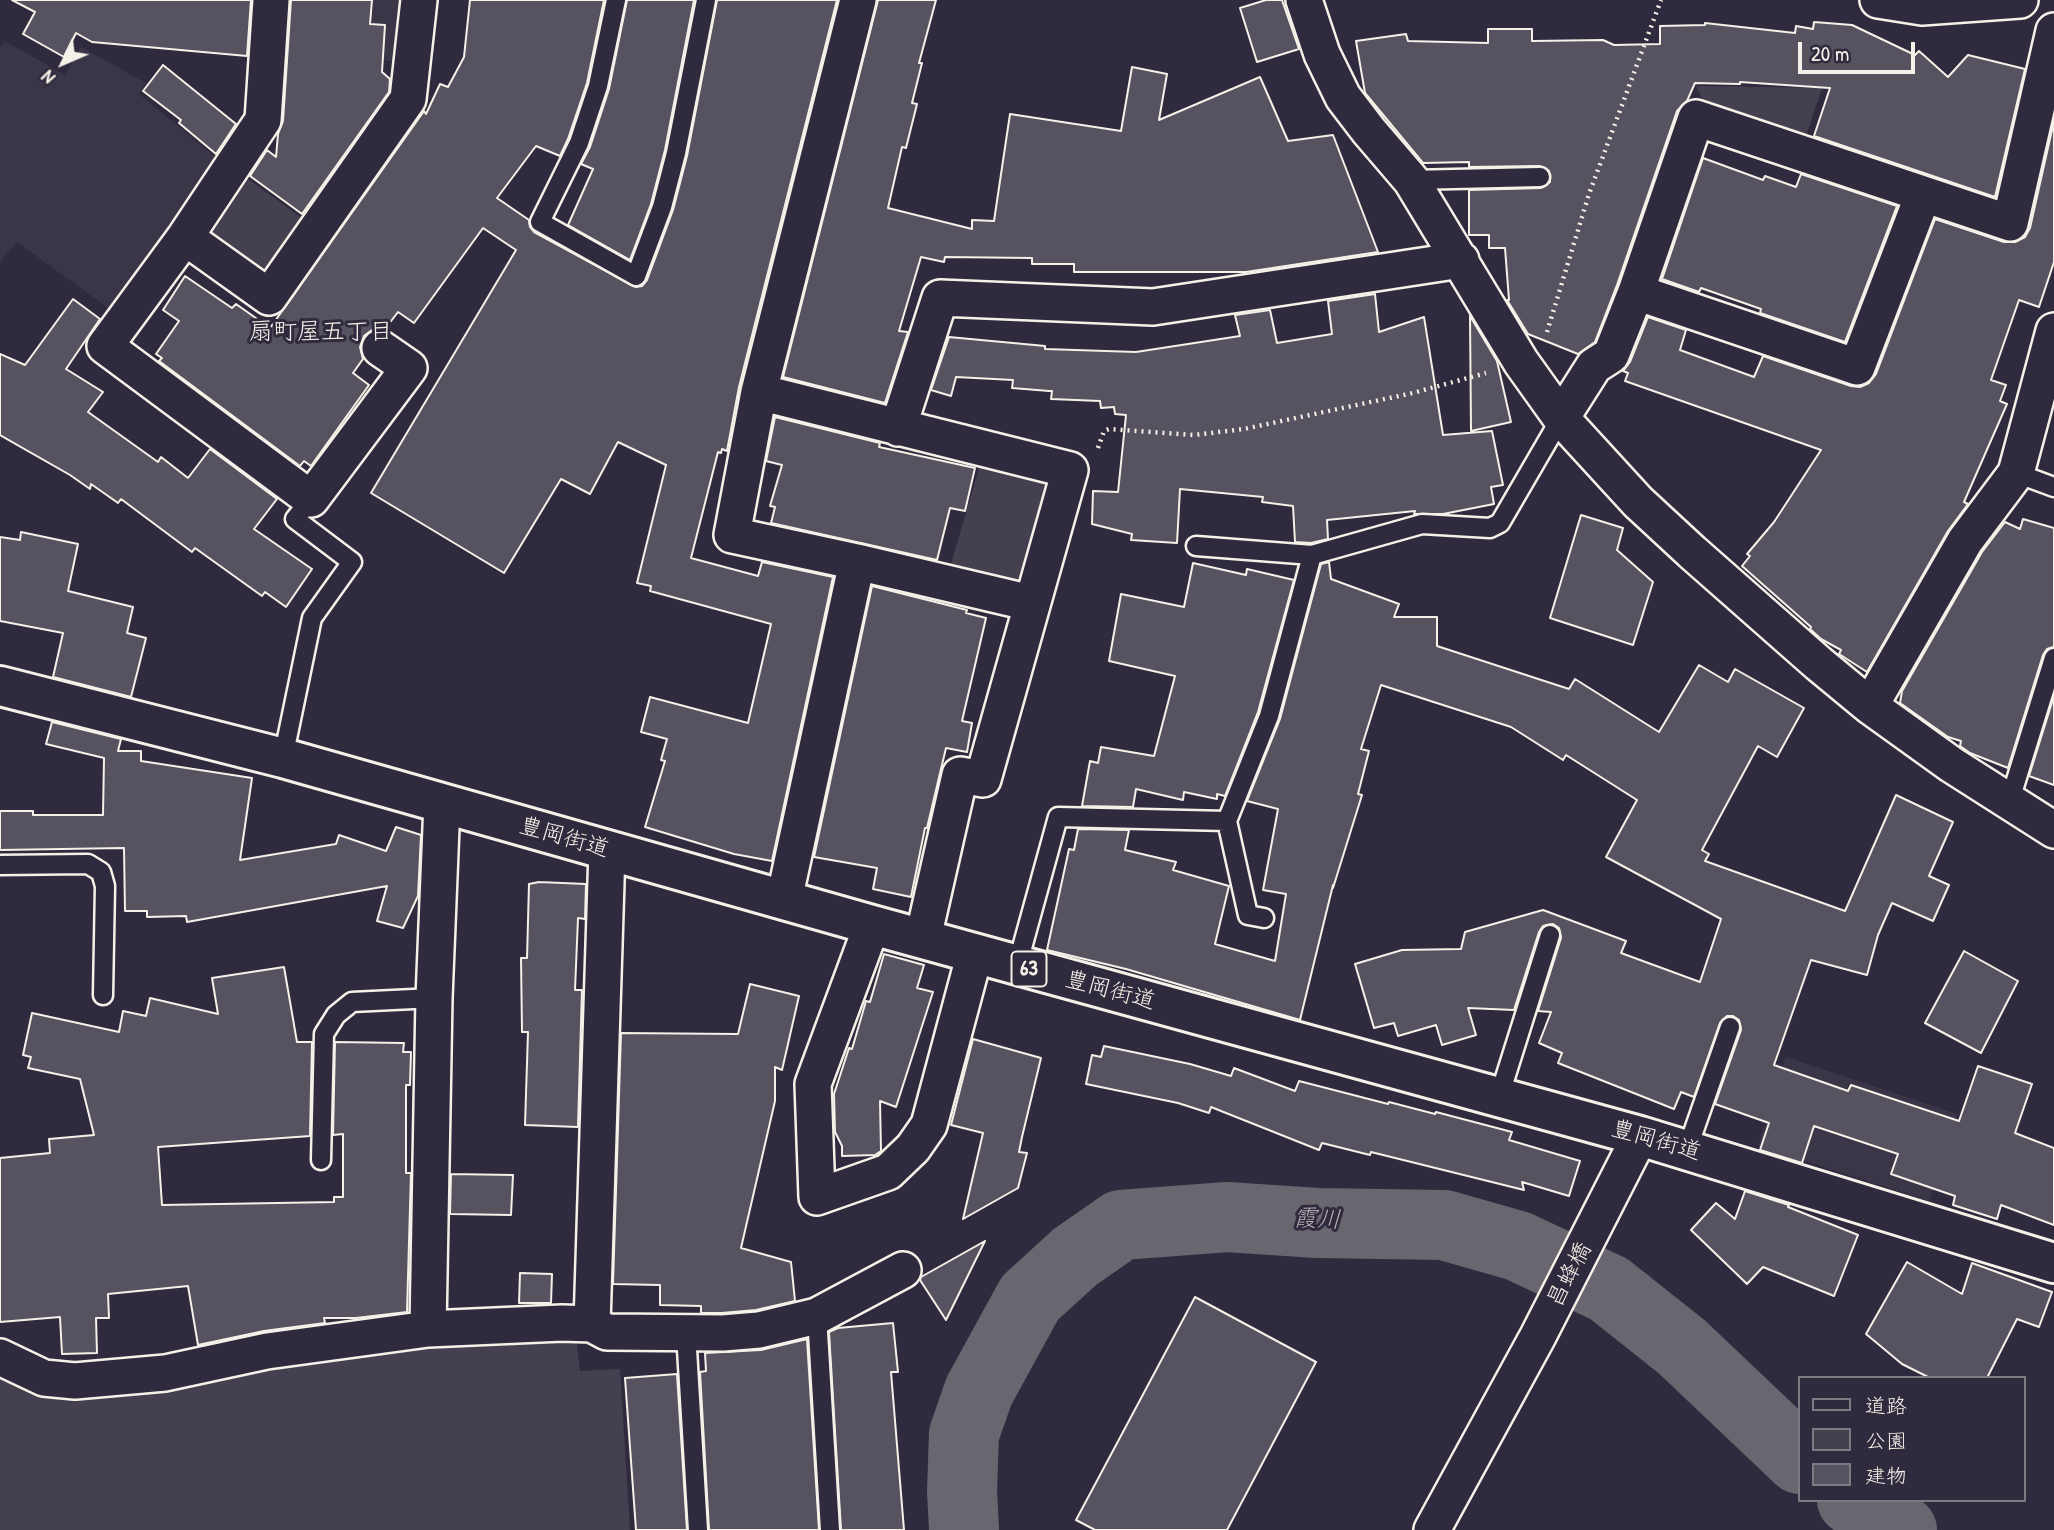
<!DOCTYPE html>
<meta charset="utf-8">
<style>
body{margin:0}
#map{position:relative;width:2054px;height:1530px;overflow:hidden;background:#2f2a3d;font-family:"Patrick Hand","Klee One",sans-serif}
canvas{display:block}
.legend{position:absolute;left:1798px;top:1376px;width:228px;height:126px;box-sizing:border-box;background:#2f2a3d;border:2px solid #7e7a81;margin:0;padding:9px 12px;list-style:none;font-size:21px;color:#f4f1e8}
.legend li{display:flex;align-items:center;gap:14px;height:35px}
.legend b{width:35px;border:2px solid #7e7a81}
.north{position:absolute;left:28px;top:28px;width:70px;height:70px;-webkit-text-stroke:5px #2f2a3d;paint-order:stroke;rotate:226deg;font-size:19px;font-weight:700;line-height:28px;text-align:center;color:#f4f1e8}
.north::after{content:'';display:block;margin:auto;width:24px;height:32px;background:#f4f1e8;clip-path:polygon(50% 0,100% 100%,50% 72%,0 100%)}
.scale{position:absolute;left:1798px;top:42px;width:117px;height:32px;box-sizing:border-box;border:4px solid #f4f1e8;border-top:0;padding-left:9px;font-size:21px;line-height:24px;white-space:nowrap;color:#f4f1e8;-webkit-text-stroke:5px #2f2a3d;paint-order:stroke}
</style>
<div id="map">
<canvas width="2054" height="1530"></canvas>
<ul class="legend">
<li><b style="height:9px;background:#2f2a3d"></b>道路</li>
<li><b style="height:19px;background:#454050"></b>公園</li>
<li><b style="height:19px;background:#56525f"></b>建物</li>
</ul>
<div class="north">N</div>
<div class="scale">20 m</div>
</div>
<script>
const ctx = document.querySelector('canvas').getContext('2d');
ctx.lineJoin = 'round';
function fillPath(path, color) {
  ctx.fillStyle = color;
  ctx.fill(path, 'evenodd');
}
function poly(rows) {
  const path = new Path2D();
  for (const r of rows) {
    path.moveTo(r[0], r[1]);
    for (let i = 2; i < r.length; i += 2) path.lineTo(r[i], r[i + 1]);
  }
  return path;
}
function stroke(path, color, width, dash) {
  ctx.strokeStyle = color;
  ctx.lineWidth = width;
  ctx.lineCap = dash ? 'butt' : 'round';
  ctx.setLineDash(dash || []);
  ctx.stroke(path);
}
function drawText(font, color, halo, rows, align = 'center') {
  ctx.font = font + ' "Patrick Hand","Klee One",sans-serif';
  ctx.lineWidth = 6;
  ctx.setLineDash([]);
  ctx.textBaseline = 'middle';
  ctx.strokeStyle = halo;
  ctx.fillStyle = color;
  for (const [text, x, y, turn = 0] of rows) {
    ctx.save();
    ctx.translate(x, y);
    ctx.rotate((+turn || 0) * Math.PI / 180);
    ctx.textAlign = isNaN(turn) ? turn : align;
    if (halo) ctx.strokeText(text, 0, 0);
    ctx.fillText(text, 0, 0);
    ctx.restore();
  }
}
fillPath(poly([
 [286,0,406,0,400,62,281,50],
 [5,41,65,75,81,47,146,83,139,94,219,160,111,310,17,242,0,262,0,47],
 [1786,1057,1957,1114,1929,1201,1758,1146]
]), '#3b3647');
fillPath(poly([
 [1696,86,1822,88,1804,142,1707,108],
 [241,174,306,221,275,265,255,271,209,237,208,219],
 [980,465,1044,481,1050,494,1020,579,1006,584,949,571],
 [576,1335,580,1371,620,1369,630,1530,0,1530,0,1370,328,1354]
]), '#454050');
stroke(poly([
 [1852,1500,1902,1530],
 [964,1530,962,1491,964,1434,979,1391,1030,1298,1075,1257,1121,1225,1227,1217,1317,1223,1444,1225,1518,1246,1609,1289,1682,1347,1800,1459]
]), '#6a6670', 70);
const building = poly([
 [12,0,251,0,247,56,92,42,76,33,64,57,23,34,35,12,12,0],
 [291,0,372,0,370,24,385,25,382,72,390,79,389,92,302,214,250,176,267,150,276,157,278,134,283,121,291,0],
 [470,0,604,0,587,83,568,139,560,156,536,146,497,198,529,220,530,227,534,232,636,287,642,286,647,280,673,210,687,156,717,0,837,0,739,387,727,451,722,449,721,453,718,452,691,558,758,576,762,562,833,577,772,861,734,854,645,827,665,761,661,760,667,739,641,732,650,697,748,723,771,624,650,591,651,586,637,583,666,465,618,442,590,494,561,479,504,573,371,493,516,250,483,228,414,323,398,312,385,329,372,330,364,336,360,347,363,359,353,373,369,385,311,466,304,461,300,466,159,361,162,358,156,354,179,321,163,310,185,276,232,308,236,304,270,328,424,111,426,114,440,84,448,87,464,57,470,0],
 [627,0,694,0,665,150,651,204,630,260,568,225,593,169,581,164,590,147,609,89,627,0],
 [878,0,936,0,919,63,922,63,912,103,917,104,906,148,902,147,888,208,972,229,972,220,994,221,1010,114,1121,131,1132,67,1167,74,1159,120,1260,77,1288,141,1333,135,1378,252,1246,272,1074,272,1074,264,1032,264,1032,258,945,257,944,262,921,257,899,331,908,332,885,403,783,377,878,0],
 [1266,0,1282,0,1299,49,1257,62,1240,8,1266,0],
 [1814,22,1852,25,1915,55,1919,51,1948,77,1968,55,2025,69,1995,197,1814,136,1830,88,1740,82,1740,84,1695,83,1687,101,1677,111,1617,285,1595,342,1578,354,1528,334,1507,300,1509,300,1505,248,1489,248,1489,235,1469,235,1469,190,1541,188,1550,182,1549,171,1540,166,1469,167,1469,162,1423,163,1365,93,1356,41,1406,34,1408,41,1488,43,1488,29,1532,29,1532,41,1603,40,1614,45,1660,44,1660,26,1705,25,1705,23,1795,33,1796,26,1813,29,1814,22],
 [163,65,236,124,216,154,179,123,181,120,143,91,163,65],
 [2054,121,2054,262,2039,307,2019,300,1991,380,2006,385,2000,401,2007,404,1964,502,1968,504,1948,531,1867,672,1839,654,1841,650,1821,639,1810,629,1811,627,1742,566,1750,556,1747,554,1774,522,1821,450,1625,381,1628,373,1623,371,1630,362,1648,317,1686,330,1680,350,1754,377,1763,356,1851,386,1860,387,1869,383,1876,374,1935,219,2004,242,2015,242,2025,237,2030,228,2054,121],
 [1703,158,1763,180,1765,176,1796,187,1801,174,1897,206,1845,342,1760,313,1761,309,1701,288,1699,292,1662,279,1703,158],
 [1375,294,1379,332,1424,317,1443,435,1492,431,1503,485,1491,487,1494,504,1443,514,1414,514,1415,511,1327,520,1328,539,1311,543,1295,542,1293,506,1262,502,1263,497,1180,489,1177,543,1131,540,1132,534,1092,524,1093,491,1118,492,1126,415,1115,414,1114,407,1101,408,1100,401,1051,399,1052,391,1049,391,1012,388,1013,380,956,377,951,396,931,390,949,337,1045,346,1045,349,1136,352,1240,336,1235,315,1270,310,1277,343,1332,334,1328,301,1375,294],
 [73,299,100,319,66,369,103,392,88,412,158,462,161,457,188,478,210,449,277,499,254,529,312,569,286,607,265,592,262,596,195,548,192,552,121,499,118,503,91,484,90,489,70,475,0,435,0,354,25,365,73,299],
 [1470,316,1497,361,1511,422,1471,431,1470,316],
 [775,417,880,443,879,447,975,468,965,511,950,508,937,560,771,523,775,507,770,506,782,465,766,461,775,417],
 [1581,515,1623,528,1617,550,1653,582,1633,645,1550,618,1581,515],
 [2023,519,2054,528,2054,647,2047,649,2043,655,2008,768,1970,753,1960,746,1961,741,1948,737,1900,703,1902,691,1982,552,2005,522,2020,529,2023,519],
 [21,532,78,544,68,591,133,607,127,633,146,638,131,697,53,677,63,633,0,621,0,537,20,540,21,532],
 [1329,562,1331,579,1399,604,1394,617,1437,617,1437,646,1569,689,1575,679,1659,732,1699,665,1728,682,1735,669,1804,708,1777,757,1758,746,1702,850,1709,854,1705,861,1845,911,1896,795,1953,822,1929,876,1949,885,1933,921,1892,903,1878,935,1867,975,1811,960,1774,1065,1848,1091,1851,1085,1959,1121,1978,1066,2032,1084,2015,1133,2054,1148,2054,1225,2001,1205,1997,1219,1953,1205,1955,1196,1891,1174,1898,1154,1814,1126,1802,1163,1760,1150,1769,1123,1715,1104,1741,1030,1739,1020,1733,1016,1727,1016,1720,1023,1694,1097,1681,1092,1674,1109,1558,1063,1562,1053,1539,1043,1551,1012,1538,1011,1561,938,1559,928,1553,924,1543,926,1539,932,1514,1010,1468,1008,1476,1035,1442,1045,1436,1025,1398,1036,1394,1023,1374,1028,1355,964,1402,950,1461,949,1465,932,1543,910,1626,941,1621,953,1700,982,1721,919,1606,857,1637,800,1566,755,1563,760,1511,727,1381,685,1361,749,1369,751,1358,794,1362,795,1333,888,1333,885,1300,1020,1126,969,1047,950,1069,849,1074,850,1078,829,1129,830,1125,850,1176,862,1173,870,1229,886,1215,944,1275,961,1286,894,1263,890,1278,809,1247,801,1280,719,1321,564,1329,562],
 [1193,563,1246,575,1247,569,1294,580,1258,712,1225,796,1217,794,1217,799,1184,792,1183,800,1136,789,1133,807,1082,806,1090,761,1098,763,1101,747,1154,756,1175,676,1109,661,1121,594,1184,607,1193,563],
 [872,586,967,610,966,613,986,618,962,721,972,723,967,752,946,748,927,828,925,828,911,897,873,889,877,868,814,857,872,586],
 [2054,696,2054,785,2029,776,2054,696],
 [52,722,121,739,118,751,141,751,141,761,252,778,240,860,336,844,339,835,386,851,396,827,421,835,418,896,403,928,377,921,387,886,187,922,186,916,147,917,147,911,125,911,124,848,0,850,0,811,33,811,33,815,103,815,104,758,46,744,52,722],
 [539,882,586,884,585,919,578,918,575,990,582,990,578,1127,525,1125,528,1032,522,1032,521,958,527,958,529,884,539,882],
 [1964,951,2018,981,1981,1053,1925,1023,1964,951],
 [884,954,924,965,917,988,933,992,896,1107,880,1101,881,1151,875,1155,842,1156,842,1146,835,1132,834,1094,849,1048,852,1049,866,1001,870,1002,884,954],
 [284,967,297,1042,312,1042,310,1136,158,1147,162,1205,334,1202,334,1197,343,1197,343,1134,333,1135,335,1042,404,1043,403,1052,411,1052,410,1085,406,1085,406,1173,411,1173,407,1312,356,1318,324,1318,325,1323,264,1331,198,1345,188,1286,108,1294,109,1318,96,1318,97,1353,62,1354,60,1317,0,1322,0,1158,50,1153,49,1139,94,1135,80,1079,28,1068,31,1057,23,1055,32,1013,119,1032,123,1011,146,1016,150,998,218,1014,212,978,284,967],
 [750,984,799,996,782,1070,775,1067,775,1101,741,1248,791,1262,795,1301,756,1310,722,1313,701,1313,701,1306,660,1305,660,1285,613,1284,621,1033,738,1034,750,984],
 [973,1039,1041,1058,1022,1137,1019,1152,1027,1153,1018,1188,963,1219,983,1133,951,1125,973,1039],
 [1104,1046,1190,1064,1231,1076,1234,1068,1295,1091,1299,1081,1388,1104,1389,1102,1435,1114,1436,1112,1512,1132,1509,1140,1580,1161,1569,1196,1522,1182,1524,1190,1371,1152,1370,1155,1322,1143,1319,1150,1211,1107,1209,1113,1178,1103,1086,1084,1092,1055,1101,1057,1104,1046],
 [451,1174,513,1175,511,1215,450,1214,451,1174],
 [1745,1191,1789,1205,1788,1207,1858,1235,1834,1296,1763,1267,1747,1284,1691,1230,1716,1203,1735,1219,1745,1191],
 [985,1241,946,1320,920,1280,921,1277,985,1241],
 [1907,1262,1962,1294,1972,1263,2052,1292,2039,1327,2017,1319,1987,1378,1930,1378,1902,1364,1866,1334,1907,1262],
 [520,1273,552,1274,551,1303,519,1303,520,1273],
 [1195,1297,1316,1362,1227,1530,1095,1530,1076,1520,1195,1297],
 [893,1323,898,1372,891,1372,904,1530,841,1530,829,1332,838,1328,893,1323],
 [807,1339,819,1530,709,1530,700,1372,706,1371,705,1353,761,1350,807,1339],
 [677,1374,687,1530,636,1530,625,1378,677,1374]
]);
fillPath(building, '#56525f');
stroke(building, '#f4f1e8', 2);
const service = poly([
 [616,0,598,86,579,143,540,222,636,276,662,207,676,153,706,0],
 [1411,180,1540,177],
 [2016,473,2054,487],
 [1196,546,1312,555,1422,524,1490,528,1500,523,1561,418],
 [283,758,312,618,352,562,295,519,311,499],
 [2009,803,2054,658],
 [0,865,88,864,101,872,105,886,103,995],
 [1264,918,1248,915,1227,821,1269,716,1312,555],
 [1017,966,1058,817,1227,821],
 [1499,1097,1550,935],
 [1687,1150,1730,1027],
 [321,1160,324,1034,336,1015,352,1002,434,998],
 [817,1316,830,1530],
 [686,1333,698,1530]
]);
const minor = poly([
 [271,0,263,120,185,237,105,346,311,499,409,368,380,348],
 [1304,0,1322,54,1343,97,1369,131,1411,180,1521,362,1561,418,1638,502,1692,552,1818,663,1870,706,1952,765,2054,830],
 [1878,0,1922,7,2020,0],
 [185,237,269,297,408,99,419,0],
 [1636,292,1857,367,1923,195],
 [759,392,1070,470,983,779,960,775,923,938],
 [1561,418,1594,366,1611,355,1636,292,1696,118,2010,223,2054,31],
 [898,428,940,298,1153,307,1461,260],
 [857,562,1031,603],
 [1870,706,1965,541,2016,473,2054,331],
 [784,900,857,562,732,535,759,392,858,0],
 [872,925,813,1084,817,1197,888,1172,913,1148,929,1125,975,953],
 [592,1324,607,850],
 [428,1329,434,998,442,803],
 [0,1357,44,1378,75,1381,165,1373,267,1351,428,1329,562,1323,592,1324,607,1332,723,1333,759,1330,817,1316,903,1270],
 [1432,1530,1538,1336,1640,1136]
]);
const primary = poly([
 [0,686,283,758,872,925,1640,1136,2054,1263]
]);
stroke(service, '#f4f1e8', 23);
stroke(minor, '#f4f1e8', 40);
stroke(primary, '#f4f1e8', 44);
stroke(poly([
 [1547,332,1589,194,1661,0],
 [1098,448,1104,431,1109,429,1194,435,1244,429,1413,393,1486,373]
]), '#f4f1e8', 4.5, [2, 5]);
stroke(service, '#2f2a3d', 18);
stroke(minor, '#2f2a3d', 35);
stroke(primary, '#2f2a3d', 38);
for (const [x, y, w] of [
 [1029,969,35]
]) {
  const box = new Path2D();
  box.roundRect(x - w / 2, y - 17.5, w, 35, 5);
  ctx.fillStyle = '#2f2a3d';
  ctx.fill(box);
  stroke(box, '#f4f1e8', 2);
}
drawText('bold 21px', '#f4f1e8', null, [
 ["63",1029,969]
]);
drawText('23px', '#f4f1e8', '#2f2a3d', [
 ["豊岡街道",564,838,16],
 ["豊岡街道",1110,991,15],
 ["豊岡街道",1656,1141,16],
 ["昌蜂橋",1570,1275,-63]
]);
drawText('24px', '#f4f1e8', '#2f2a3d', [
 ["扇町屋五丁目",321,333]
]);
drawText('italic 24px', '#b6b2b2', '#2f2a3d', [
 ["霞川",1317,1220,2]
]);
</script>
